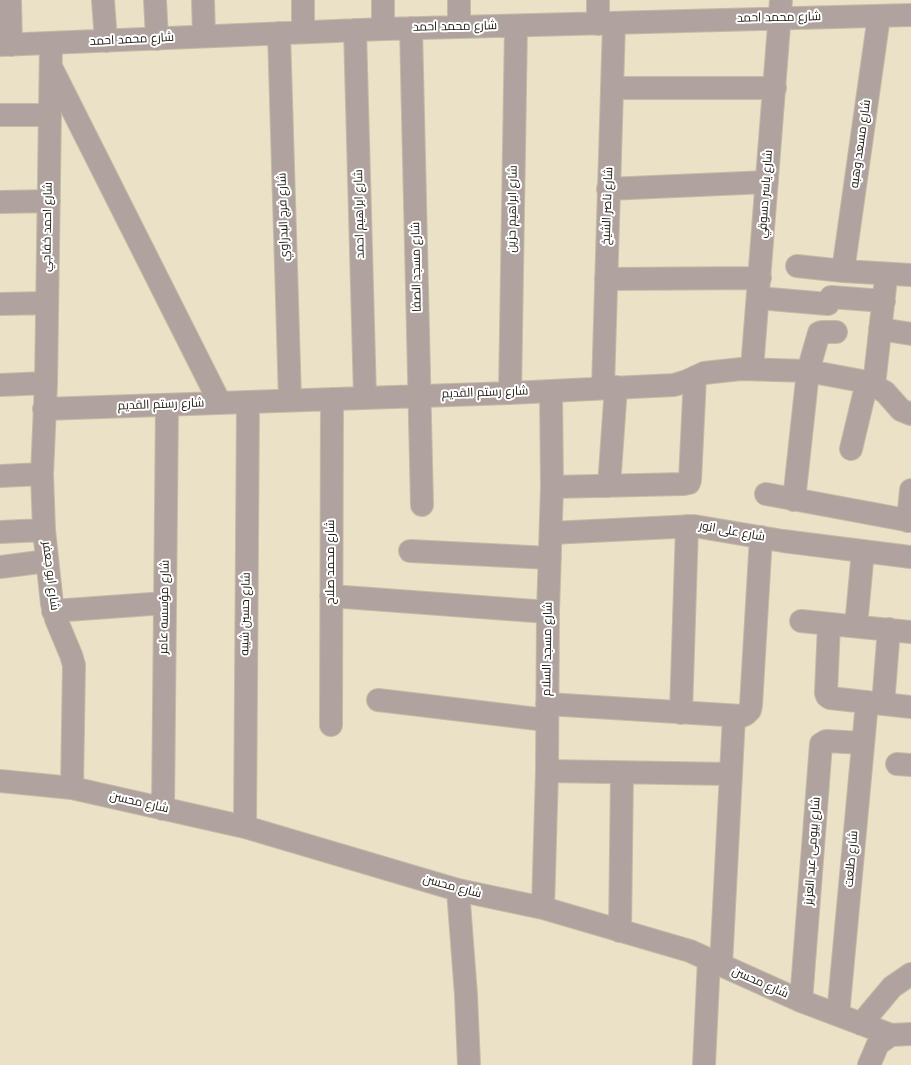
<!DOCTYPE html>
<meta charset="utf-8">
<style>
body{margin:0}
canvas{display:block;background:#eae1c6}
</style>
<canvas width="911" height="1065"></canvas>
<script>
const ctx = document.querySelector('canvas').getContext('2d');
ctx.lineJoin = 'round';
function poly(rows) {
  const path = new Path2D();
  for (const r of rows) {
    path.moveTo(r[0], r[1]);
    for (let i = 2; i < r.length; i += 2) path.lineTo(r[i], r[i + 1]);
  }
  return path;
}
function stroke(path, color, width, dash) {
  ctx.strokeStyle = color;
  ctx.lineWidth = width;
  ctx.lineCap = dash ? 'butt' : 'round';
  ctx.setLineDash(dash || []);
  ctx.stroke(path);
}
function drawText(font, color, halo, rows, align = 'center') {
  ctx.font = font + ' Jost,Cairo,sans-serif';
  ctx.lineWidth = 4;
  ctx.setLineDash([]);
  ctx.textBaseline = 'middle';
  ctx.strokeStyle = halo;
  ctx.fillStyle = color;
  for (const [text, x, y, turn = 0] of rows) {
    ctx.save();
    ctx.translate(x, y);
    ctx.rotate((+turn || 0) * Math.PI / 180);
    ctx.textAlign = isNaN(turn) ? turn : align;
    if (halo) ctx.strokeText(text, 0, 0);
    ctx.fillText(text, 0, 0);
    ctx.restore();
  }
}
const minor = poly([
 [10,0,11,45],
 [103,0,106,41],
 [155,0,157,39],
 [203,0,204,36],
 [303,0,303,32],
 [383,0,383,29],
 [459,0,459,27],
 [598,24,598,0],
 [411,28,422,505],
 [355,30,365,397],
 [279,33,290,400],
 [51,44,46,383,42,474,44,530,52,604,56,619,71,655,74,665,72,788],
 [0,45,383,29,911,15],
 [52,69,220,403],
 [612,88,775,88],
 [0,115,50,115],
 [608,189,767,182],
 [0,202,49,201],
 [797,266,843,271,911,275],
 [843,271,879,16],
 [606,279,760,278],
 [758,298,828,304,831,297,884,301],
 [0,304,47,303],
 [880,329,911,334],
 [752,369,781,0],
 [0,385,46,383],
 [874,385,885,287],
 [603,388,614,23],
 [510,393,516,26],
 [44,409,510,393,674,385,687,381,704,373,741,369,808,371,867,382,885,392,901,410,911,414],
 [851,449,867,382],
 [0,476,42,474],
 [609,486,616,387],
 [552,487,684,484,689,483,690,480,695,377],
 [766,494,911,521],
 [794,500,808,371,819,333,822,332,836,332],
 [908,521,911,490],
 [0,532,44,530],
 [551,533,694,526,783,541,911,557],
 [410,551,550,558],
 [0,567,47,561],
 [331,596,548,612],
 [53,611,165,603],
 [801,621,911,632],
 [829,624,826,693,827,696,830,698,911,707],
 [856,626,863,551],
 [378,700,546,720],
 [547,704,742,716,746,714,750,710,751,705,761,537],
 [883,704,889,629],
 [681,713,687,526],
 [331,725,332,399],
 [897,764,911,765],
 [547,771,730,774],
 [0,781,72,788,245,827,458,890,543,908,690,951,801,1001,891,1035],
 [163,809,167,405],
 [245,827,248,402],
 [458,890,466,995,469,1065],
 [543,908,547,771,548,612,552,487,551,391],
 [620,931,622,773],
 [721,965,734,716],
 [801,1001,821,744,826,741,863,743],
 [838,1015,867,702],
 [861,1024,892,987,911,974],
 [704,1065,709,959],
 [869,1065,878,1044,891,1035,911,1034]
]);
stroke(minor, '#c4bca5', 24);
stroke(minor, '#b0a29e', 22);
drawText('12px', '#18150c', '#fff', [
 ["شارع محمد احمد",779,18,-1],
 ["شارع محمد احمد",455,27,-1],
 ["شارع محمد احمد",132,40,-3],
 ["شارع مسعد وهبه",861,144,-82],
 ["شارع ياسر دسوقي",766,194,-86],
 ["شارع ناصر الشيخ",608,206,-88],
 ["شارع ابراهيم حزين",513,209,-89],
 ["شارع ابراهيم احمد",360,214,-91],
 ["شارع فرج البدراوي",284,217,-92],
 ["شارع احمد خفاجي",48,227,-89],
 ["شارع مسجد الصفا",417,267,-91],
 ["شارع رستم القديم",485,393,-2],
 ["شارع رستم القديم",161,405,-2],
 ["شارع على انور",732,532,10],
 ["شارع محمد صلاح",331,562,-90],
 ["شارع ابو جعفر",50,576,83],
 ["شارع مؤسسه عامر",165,607,-89],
 ["شارع حسين شيبه",246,614,-89],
 ["شارع مسجد السلام",548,649,-89],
 ["شارع محسن",139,803,13],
 ["شارع بيومى عبد العزيز",813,851,-86],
 ["شارع طلعت",852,859,-85],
 ["شارع محسن",452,887,15],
 ["شارع محسن",760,983,24]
]);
</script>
